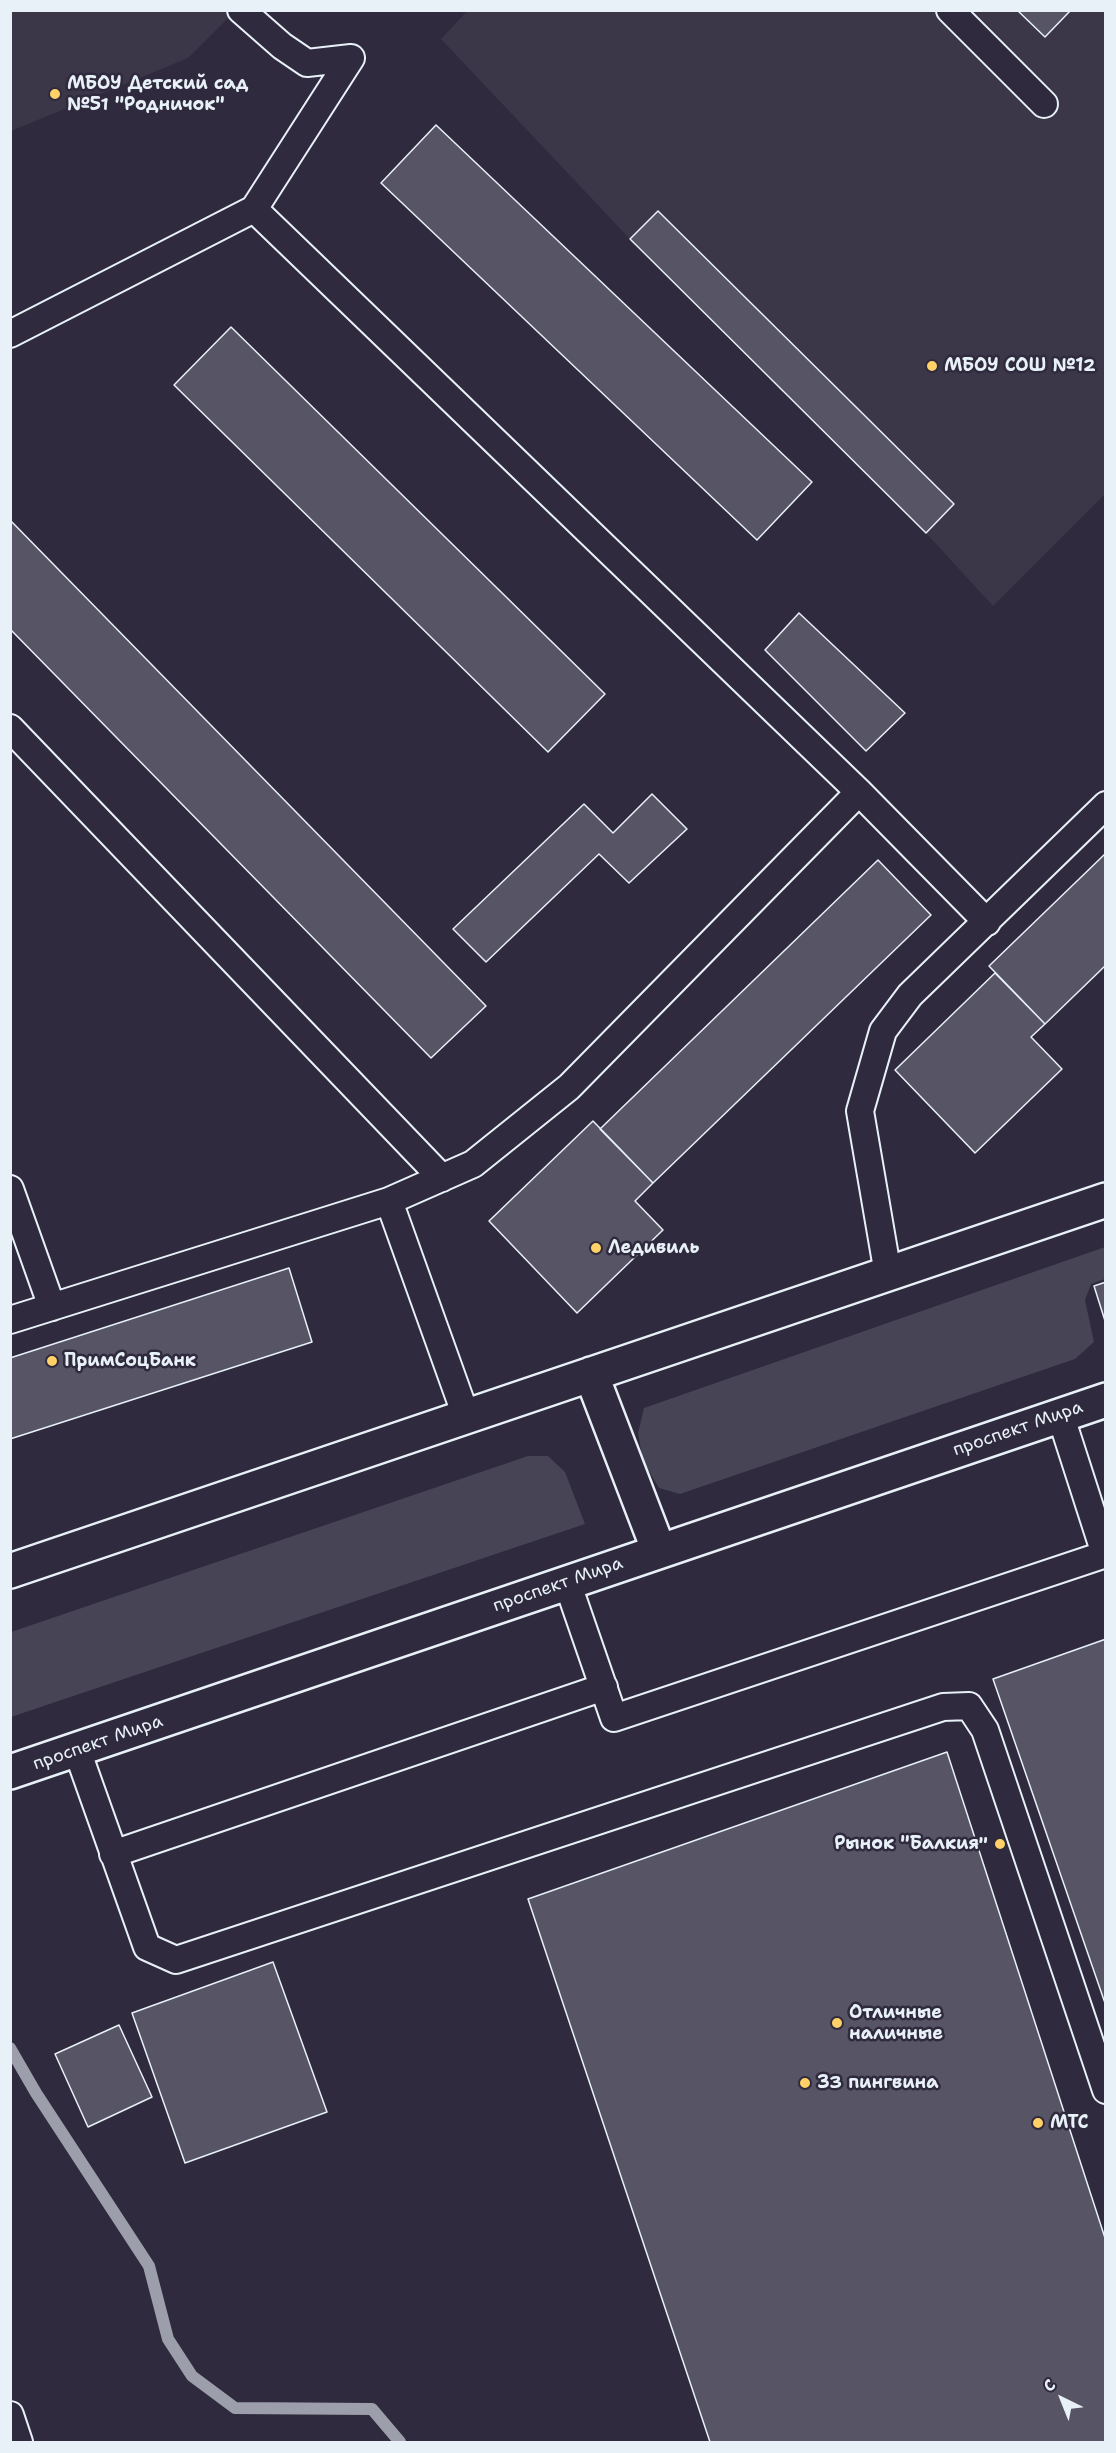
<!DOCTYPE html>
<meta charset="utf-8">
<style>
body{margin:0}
#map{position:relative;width:1116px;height:2453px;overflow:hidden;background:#2f2a3d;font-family:"Shantell Sans",sans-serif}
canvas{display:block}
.frame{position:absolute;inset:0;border:12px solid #e8f1f8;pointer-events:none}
.north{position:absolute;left:1032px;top:2369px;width:60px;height:60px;-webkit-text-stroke:4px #2f2a3d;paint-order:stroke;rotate:317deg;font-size:16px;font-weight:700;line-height:24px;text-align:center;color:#e8f1f8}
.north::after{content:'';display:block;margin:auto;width:21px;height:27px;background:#e8f1f8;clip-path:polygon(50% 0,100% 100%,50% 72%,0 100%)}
</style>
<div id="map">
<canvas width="1116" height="2453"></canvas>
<div class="frame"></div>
<div class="north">С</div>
</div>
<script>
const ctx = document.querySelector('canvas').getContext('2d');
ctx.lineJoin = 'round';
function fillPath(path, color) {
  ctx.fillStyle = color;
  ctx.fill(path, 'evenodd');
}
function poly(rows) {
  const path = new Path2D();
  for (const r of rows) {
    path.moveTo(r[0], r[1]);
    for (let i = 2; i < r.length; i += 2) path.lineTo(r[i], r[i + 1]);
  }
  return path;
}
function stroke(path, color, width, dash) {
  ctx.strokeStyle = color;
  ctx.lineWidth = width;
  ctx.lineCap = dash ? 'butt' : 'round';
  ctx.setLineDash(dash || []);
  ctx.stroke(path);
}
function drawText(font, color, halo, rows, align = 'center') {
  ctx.font = font + ' "Shantell Sans",sans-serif';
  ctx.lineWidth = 5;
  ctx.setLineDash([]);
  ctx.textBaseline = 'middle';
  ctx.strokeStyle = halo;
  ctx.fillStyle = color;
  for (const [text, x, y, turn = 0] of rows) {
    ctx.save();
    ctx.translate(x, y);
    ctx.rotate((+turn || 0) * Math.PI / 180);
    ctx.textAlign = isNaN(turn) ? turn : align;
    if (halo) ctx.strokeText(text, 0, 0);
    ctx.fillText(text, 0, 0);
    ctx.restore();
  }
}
fillPath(poly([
 [468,10,1105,11,1105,494,993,606,926,533,630,239,441,39],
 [11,11,235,11,188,58,11,131]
]), '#3b3749');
fillPath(poly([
 [1105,1247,1105,1279,1091,1284,1085,1300,1094,1342,1075,1359,680,1494,659,1488,643,1461,638,1433,644,1408],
 [528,1456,548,1456,565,1472,585,1524,11,1717,11,1632]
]), '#464455');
stroke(poly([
 [10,2048,36,2093,149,2266,168,2339,192,2376,235,2408,372,2409,400,2442]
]), '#9c9fab', 12);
const building = poly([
 [1017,10,1071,10,1045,37,1017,10],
 [436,125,812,482,757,540,381,183,436,125],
 [658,211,954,504,926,533,630,239,658,211],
 [231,327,605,694,548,752,174,385,231,327],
 [10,520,486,1006,431,1058,10,629,10,520],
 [799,613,905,713,866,751,765,650,799,613],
 [652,794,687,829,629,883,599,854,486,962,453,929,584,804,613,833,652,794],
 [1106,853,1106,965,1045,1024,989,966,1106,853],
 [878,860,931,915,653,1183,600,1129,878,860],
 [995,973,1045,1024,1031,1037,1062,1069,975,1153,895,1070,995,973],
 [593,1121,653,1183,635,1201,663,1230,577,1313,489,1221,593,1121],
 [289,1268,312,1342,10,1439,10,1358,289,1268],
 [1106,1282,1106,1324,1094,1286,1106,1282],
 [1106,1639,1106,2006,993,1679,1106,1639],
 [947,1752,1106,2241,1106,2442,710,2442,528,1899,947,1752],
 [273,1962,327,2112,185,2163,132,2013,273,1962],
 [119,2025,152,2097,88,2127,55,2054,119,2025]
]);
fillPath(building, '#575565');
stroke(building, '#e8f1f8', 1.5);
const service = poly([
 [241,10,282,46,307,63,351,58],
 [950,10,1044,104],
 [254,209,859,792,987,922],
 [10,334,254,209,351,58],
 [10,728,442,1178],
 [10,1189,52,1307],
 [389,1201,466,1416],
 [888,1274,860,1111,883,1031,910,995,1106,805],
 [10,1320,389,1201,473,1164,569,1087,859,792],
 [1060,1414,1105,1554],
 [567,1582,614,1718,1106,1554],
 [77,1750,147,1947,176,1960,943,1707,969,1706,985,1730,1106,2090],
 [113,1854,604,1687],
 [10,2415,19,2442]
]);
const tertiary = poly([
 [591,1374,659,1551],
 [10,1571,1106,1200]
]);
const secondary = poly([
 [10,1772,1106,1400]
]);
stroke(service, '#e8f1f8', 30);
stroke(tertiary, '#e8f1f8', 38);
stroke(secondary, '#e8f1f8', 38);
stroke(service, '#2f2a3d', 26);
stroke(tertiary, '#2f2a3d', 33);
stroke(secondary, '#2f2a3d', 33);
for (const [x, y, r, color] of [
 [55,94,6,"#ffd166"],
 [932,366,6,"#ffd166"],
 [596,1248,6,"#ffd166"],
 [52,1361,6,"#ffd166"],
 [1000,1844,6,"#ffd166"],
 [837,2023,6,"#ffd166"],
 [805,2083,6,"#ffd166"],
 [1038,2123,6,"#ffd166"]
]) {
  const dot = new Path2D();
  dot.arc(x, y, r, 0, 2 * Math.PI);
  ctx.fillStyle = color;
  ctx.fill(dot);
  stroke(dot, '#2f2a3d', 2);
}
drawText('bold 18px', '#e8f1f8', '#2f2a3d', [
 ["МБОУ Детский сад",67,84],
 ["№51 \"Родничок\"",67,105],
 ["МБОУ СОШ №12",944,366],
 ["Ледивиль",608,1248],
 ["ПримСоцБанк",64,1361],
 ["Рынок \"Балкия\"",988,1844,"right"],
 ["Отличные",849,2013],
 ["наличные",849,2034],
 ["33 пингвина",817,2083],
 ["МТС",1050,2123]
], 'left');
drawText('18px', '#e8f1f8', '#2f2a3d', [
 ["проспект Мира",1018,1429,-19],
 ["проспект Мира",558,1585,-19],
 ["проспект Мира",98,1743,-19]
]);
</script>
